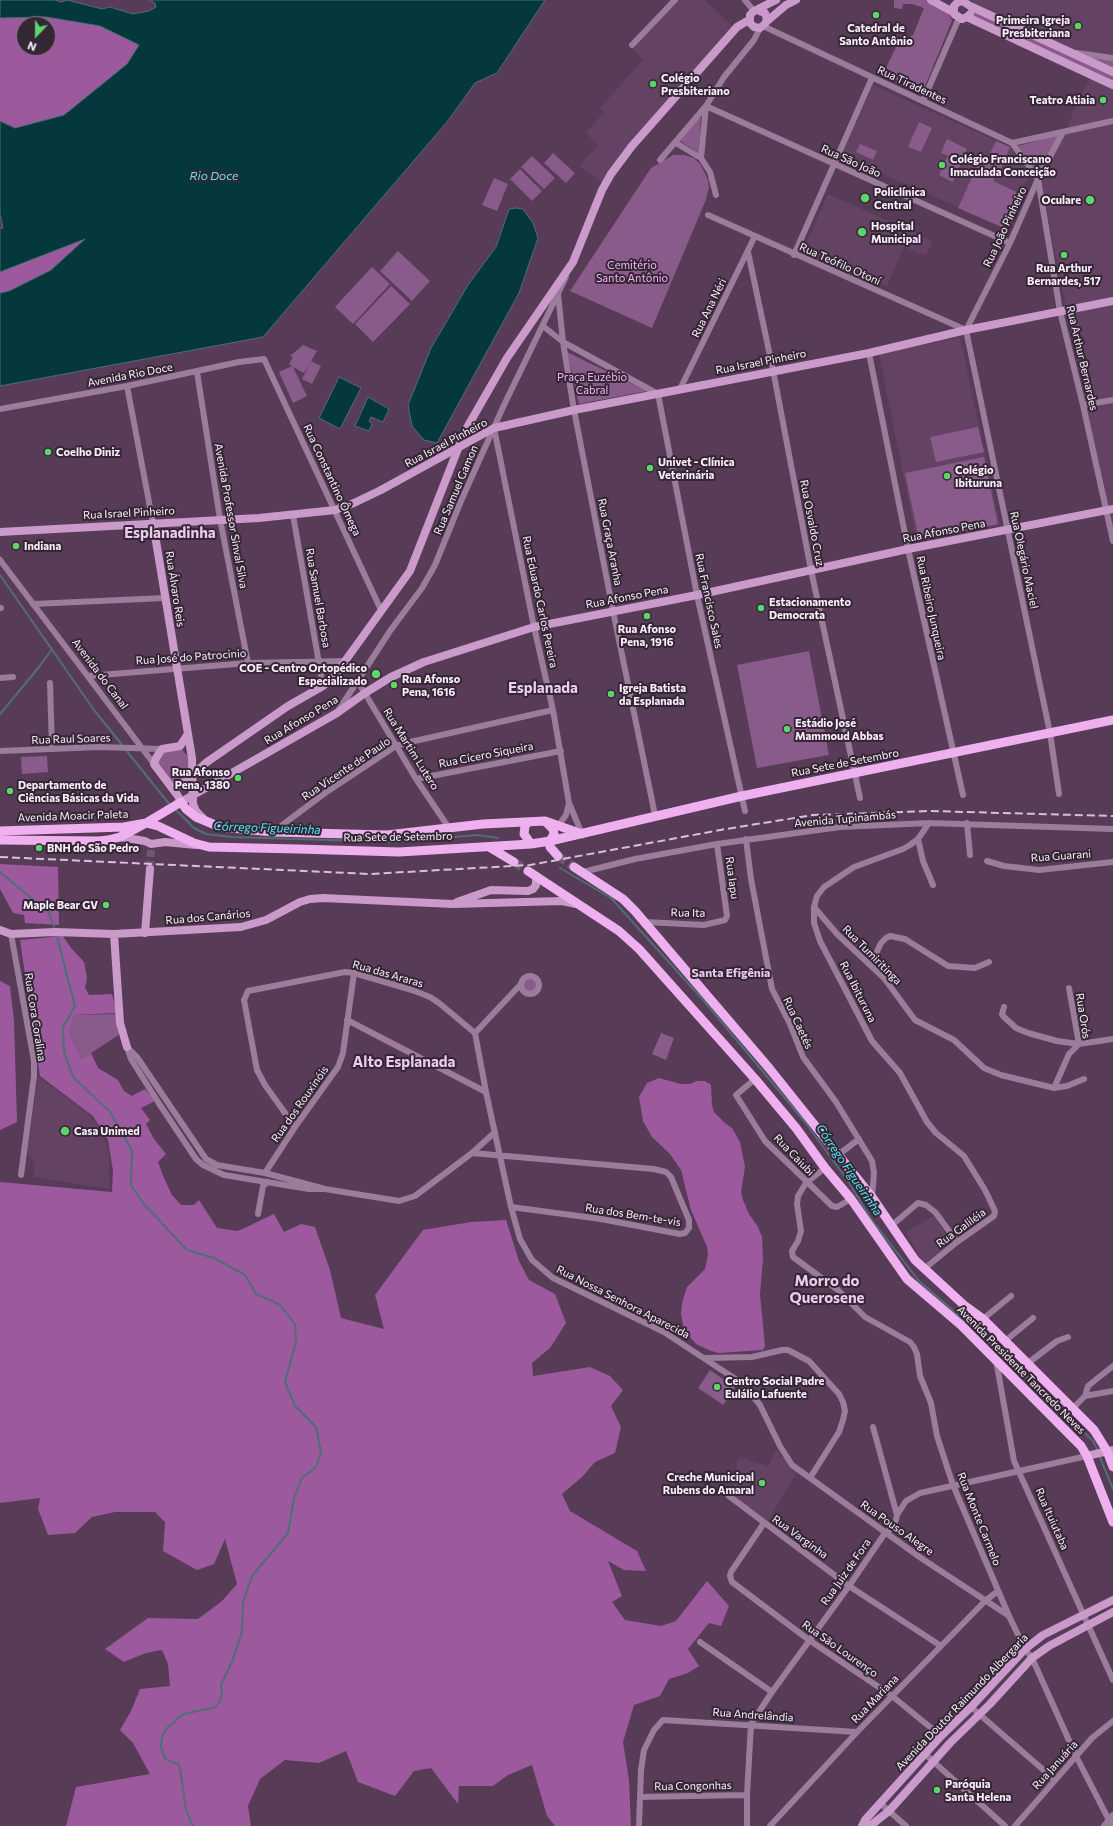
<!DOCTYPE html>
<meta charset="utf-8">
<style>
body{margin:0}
#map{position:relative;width:1113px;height:1826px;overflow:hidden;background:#573b57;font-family:Commissioner,sans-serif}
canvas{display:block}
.north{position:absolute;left:16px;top:16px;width:40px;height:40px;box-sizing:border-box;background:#342734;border:1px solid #857685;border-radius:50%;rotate:202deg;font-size:11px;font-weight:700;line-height:16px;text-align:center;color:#feedfe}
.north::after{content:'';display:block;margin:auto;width:14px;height:18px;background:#5ed56c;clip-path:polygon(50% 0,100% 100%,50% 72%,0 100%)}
</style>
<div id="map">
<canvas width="1113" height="1826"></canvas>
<div class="north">N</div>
</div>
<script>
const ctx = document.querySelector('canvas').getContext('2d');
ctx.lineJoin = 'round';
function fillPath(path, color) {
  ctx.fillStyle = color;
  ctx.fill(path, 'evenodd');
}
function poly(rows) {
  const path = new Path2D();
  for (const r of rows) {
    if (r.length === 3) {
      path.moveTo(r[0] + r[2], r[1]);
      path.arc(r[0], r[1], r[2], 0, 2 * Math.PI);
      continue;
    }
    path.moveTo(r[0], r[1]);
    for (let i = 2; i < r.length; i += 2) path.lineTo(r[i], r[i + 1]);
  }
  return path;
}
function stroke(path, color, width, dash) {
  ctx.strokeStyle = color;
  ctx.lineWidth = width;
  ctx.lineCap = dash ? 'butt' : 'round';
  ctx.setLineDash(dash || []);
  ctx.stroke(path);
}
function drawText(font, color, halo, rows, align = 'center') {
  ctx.font = font + ' Commissioner,sans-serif';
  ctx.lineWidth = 4;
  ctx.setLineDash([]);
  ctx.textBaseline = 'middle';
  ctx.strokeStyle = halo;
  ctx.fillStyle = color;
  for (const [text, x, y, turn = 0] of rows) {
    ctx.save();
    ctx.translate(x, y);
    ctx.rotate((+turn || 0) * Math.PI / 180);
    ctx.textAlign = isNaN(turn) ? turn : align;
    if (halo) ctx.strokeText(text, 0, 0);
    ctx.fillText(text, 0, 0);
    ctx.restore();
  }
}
fillPath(poly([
 [679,0,705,0,733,27,602,182,579,166,598,145,586,133,604,112,600,108,643,60,632,48],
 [972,0,1113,0,1113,57,1074,51,972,5],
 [1090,76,1113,86,1113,540,1040,179,1064,133],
 [873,85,1010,147,1030,174,1006,229,841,155],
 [828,194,933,241,926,256,904,247,887,286,804,248],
 [960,337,1000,525,917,542,879,354],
 [38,1077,79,1106,96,1122,105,1140,109,1153,110,1189,33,1177,35,1164,27,1154],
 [934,1215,952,1244,924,1265,906,1232],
 [776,1450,797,1472,768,1521,731,1495,738,1460,741,1458,768,1466]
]), '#634264');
fillPath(poly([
 [894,0,927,0,948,12,952,21,923,91,883,74,898,43,913,35,924,8,912,4,903,4,902,9,894,8],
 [971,9,1074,53,1113,58,1113,85,969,15],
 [701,115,699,153,680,141],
 [919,122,932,128,921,152,908,147],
 [1059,135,1038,174,1018,146],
 [947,139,967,149,962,162,941,153],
 [996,141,1010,147,1000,171,985,164],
 [860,144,877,151,873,160,856,152],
 [553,153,575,173,566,183,544,163],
 [673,155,684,155,694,158,701,165,708,180,709,188,705,202,652,328,570,291,651,168],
 [532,156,555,178,544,189,521,167],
 [947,157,961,163,953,182,939,175],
 [979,162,998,170,993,181,1021,194,1006,229,958,208],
 [520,169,542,191,532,201,510,179],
 [494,178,508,184,497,211,482,205],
 [398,251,430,281,412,301,380,271],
 [372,267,390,284,353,324,335,307],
 [391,286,410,304,373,342,355,324],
 [303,345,317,351,304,373,293,367,307,396,293,403,279,372,292,366,289,364,293,357,290,356],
 [567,352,647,391,579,404],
 [311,361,321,366,312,384,302,379],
 [978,427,984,452,936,462,930,437],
 [984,457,998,524,919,540,905,473],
 [809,651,829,755,757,768,737,665],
 [179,747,189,757,191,776,173,787,155,759,158,752],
 [47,756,48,772,22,774,21,757],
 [530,985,7],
 [117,1014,120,1034,82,1059,69,1034,74,1015],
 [661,1033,674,1038,666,1060,652,1054],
 [710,1370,735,1387,723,1405,698,1388]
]), '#895b8a');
fillPath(poly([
 [46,17,100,26,139,45,127,64,64,115,15,128,0,121,0,18],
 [24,24,48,24,48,48,24,48],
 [86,238,51,270,9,291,0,293,0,272],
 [0,864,58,867,59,925,25,923,24,915,13,913,0,889],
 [63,936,71,948,84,962,87,978,85,988,89,995,112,994,117,1013,74,1015,69,1034,82,1059,91,1053,98,1068,118,1080,124,1091,132,1096,145,1089,155,1101,141,1108,150,1120,146,1124,154,1139,166,1154,158,1162,164,1178,172,1195,181,1205,194,1205,199,1200,217,1228,238,1231,274,1214,284,1232,301,1224,315,1227,330,1270,341,1318,384,1329,375,1295,423,1230,471,1222,506,1220,519,1261,529,1280,555,1294,566,1323,550,1348,532,1363,533,1376,590,1367,610,1376,623,1390,611,1406,621,1427,615,1453,595,1462,582,1477,562,1494,570,1511,637,1551,646,1571,624,1570,608,1561,622,1596,612,1602,625,1620,661,1626,676,1621,707,1581,729,1606,721,1626,709,1623,688,1649,699,1666,688,1673,669,1679,660,1696,634,1705,623,1742,629,1780,631,1826,555,1826,547,1816,532,1765,508,1775,493,1786,459,1786,458,1804,431,1768,414,1771,395,1796,358,1782,346,1751,319,1763,285,1760,260,1779,248,1806,251,1826,66,1826,76,1787,150,1774,133,1743,120,1730,131,1711,140,1689,170,1686,168,1664,162,1650,146,1653,124,1662,105,1649,148,1618,198,1619,222,1601,237,1584,225,1539,214,1564,197,1570,163,1551,165,1522,155,1512,115,1512,92,1517,75,1533,48,1535,38,1509,40,1498,0,1503,0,1182,112,1192,113,1171,108,1140,93,1116,40,1076,20,940],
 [0,981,10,986,14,1021,17,1122,0,1130],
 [659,1078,681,1084,690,1084,697,1081,705,1081,711,1085,712,1105,714,1112,725,1123,732,1128,740,1142,745,1167,741,1192,743,1200,749,1214,758,1227,762,1237,763,1259,760,1294,765,1346,763,1350,719,1353,711,1351,696,1344,684,1330,681,1314,682,1303,687,1287,705,1269,708,1255,707,1247,691,1210,681,1170,670,1154,652,1137,643,1121,639,1097,647,1083]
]), '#9c599e');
const water = poly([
 [0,0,55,0,61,2,67,0,102,9,110,7,133,14,149,11,156,7,155,3,149,0,545,0,497,73,475,83,447,122,263,337,0,386,0,293,9,291,51,270,85,239,0,272,0,228,3,228,0,214,0,121,15,128,64,115,127,64,139,45,100,26,46,17,0,18,0,0],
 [516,208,523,209,533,223,538,238,519,293,437,443,424,440,412,426,408,405,431,348,468,285,496,247,509,209,516,208],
 [339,377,361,388,340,429,319,418,339,377],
 [368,397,389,409,383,422,371,417,369,421,372,424,369,431,355,426,368,397]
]);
fillPath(water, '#04383d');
stroke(water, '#4f6e77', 1);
stroke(poly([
 [0,575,94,710,123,746],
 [0,714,39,667,52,649],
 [125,749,170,805],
 [175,809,194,828,206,834,232,837,396,842,478,835,498,838],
 [560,868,611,898,704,1001,805,1122,848,1181,871,1219,919,1281,997,1349,1093,1441,1098,1451],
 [0,872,49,913,54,927],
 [57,937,75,1006,63,1027,64,1052,73,1077,110,1112,132,1151,131,1185,143,1203,187,1250,214,1258,245,1275,256,1294,279,1304,295,1324,296,1342,285,1382,295,1406,316,1427,321,1452,316,1467,302,1478,294,1498,288,1533,252,1576,243,1602,242,1632,233,1659,221,1685,222,1692,220,1701,216,1707,183,1714,167,1728,162,1737,161,1747,165,1759,178,1764,180,1768,186,1810,193,1826],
 [1099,1455,1113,1489]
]), '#4f6e77', 2);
stroke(poly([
 [150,869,151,850]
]), '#705670', 8, [8, 4]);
stroke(poly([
 [558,856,574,867],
 [514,862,528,871]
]), '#705670', 9, [9, 4.5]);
stroke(poly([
 [745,0,754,11],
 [763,26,1012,143,1038,179,1060,311,1083,405,1113,541],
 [632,45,675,0],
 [1077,53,1113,58],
 [923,101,959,18],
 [706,106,1010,243],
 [676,143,701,158,710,172,716,195],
 [1012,143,1113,121],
 [701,158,706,106],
 [660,160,706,106,724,77,754,40,760,28],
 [708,215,966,330],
 [748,252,773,370,811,570,860,798],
 [794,255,872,78],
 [558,294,563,342,574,410,613,611,655,815],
 [543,326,563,342,658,394,697,595,745,811],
 [966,330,1050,733,1059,794],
 [966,330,1010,243,1038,179,1063,132],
 [869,353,908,549,963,795],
 [197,372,220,519,248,663],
 [127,386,153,523],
 [680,389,755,236],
 [1083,405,1113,400],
 [0,409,127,386,239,362,264,359,381,610],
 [494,428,534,627,553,710,569,803,582,834],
 [293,515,323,686],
 [0,560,154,764],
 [33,604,165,598],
 [0,608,1,608],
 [88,676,248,663,345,661],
 [0,678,13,677],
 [357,680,416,779,449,828],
 [50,683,52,749],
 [338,711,390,631,422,588,435,565,461,501,504,405,566,277],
 [0,751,100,747,162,749],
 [416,779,561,751],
 [967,823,970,855],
 [559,825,566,815,569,803],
 [273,832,325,793,396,746,410,742,553,710],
 [746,839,751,879,772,989,790,1024,803,1057,836,1102,872,1161,874,1173,872,1197],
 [918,839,923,861,933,885],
 [987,861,1004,866,1039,870,1113,862],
 [583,872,635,859,717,844,840,827,929,823,1113,829],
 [814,907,837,934,884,978,915,1020,954,1040,984,1068,1001,1075,1054,1088,1067,1086,1084,1079],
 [645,922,704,925,725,920,727,916,717,844],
 [11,934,34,1061,34,1076,21,1175],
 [871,964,881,943,886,938,890,936,905,939,948,966,975,968,989,962],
 [530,985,9],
 [1004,1007,1002,1014,1004,1017,1016,1028,1028,1033,1057,1041,1079,1044,1113,1039],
 [347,1020,486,1092],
 [475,1033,521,984],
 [127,1047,137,1057,206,1159,217,1165,265,1173,325,1189,399,1201,415,1196,472,1153,654,1169,666,1172,671,1177,689,1220,689,1228,685,1233,680,1234,601,1219,511,1207],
 [127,1047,131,1059,158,1102,196,1159,203,1165,224,1175,309,1189,322,1189],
 [755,1079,736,1095,765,1141,832,1206,837,1207,851,1199],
 [1054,1088,1069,1054,1079,1044,1069,988],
 [295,1127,265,1085,257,1070,244,1000,248,991,345,972,354,973,412,990,430,997,439,1003,475,1033,486,1092,511,1207,520,1239,532,1260,553,1278,664,1332,743,1384,760,1405,780,1446,792,1465,921,1558,1009,1616],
 [472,1153,495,1132],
 [838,1155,859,1139],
 [825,1168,806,1183,798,1196,797,1204,801,1231,798,1241,792,1251,793,1257,838,1290,865,1317,910,1342,914,1347,917,1354,920,1376,931,1403,937,1436,953,1485,1009,1616,1025,1649,1032,1658,1076,1756,1112,1826],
 [265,1173,295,1127,338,1067,343,1053,354,973],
 [258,1214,263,1186,268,1182],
 [891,1226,918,1203,926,1205,936,1213,957,1242],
 [924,1269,957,1242,994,1216,995,1211,985,1190,964,1156,936,1133,927,1122,900,1073,872,1041,820,941,814,923,814,907,817,896,824,887,854,867,903,849,910,845,918,839,929,823],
 [983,1319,1011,1296],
 [1005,1341,1033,1318],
 [706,1358,752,1357,782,1350,788,1350,809,1361,839,1394,843,1402,845,1411,843,1420,839,1432,810,1478],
 [996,1360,1014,1461,1113,1680],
 [1028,1363,1057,1341,1068,1337],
 [1085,1396,1088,1386,1113,1366],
 [1072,1409,1085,1396,1113,1391],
 [873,1427,897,1515],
 [729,1496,849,1586,941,1646],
 [764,1523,731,1572,730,1576,732,1582,809,1640,892,1696,941,1736],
 [700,1642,772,1692],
 [971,1707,1055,1780],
 [925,1754,1005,1826],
 [640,1797,747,1795],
 [880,1803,906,1826],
 [639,1826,641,1770,644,1750,654,1730,663,1720,857,1732],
 [747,1826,747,1795,751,1724,772,1692,849,1586,885,1533,891,1529,896,1520,897,1515,906,1501,920,1493,1087,1456],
 [770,1826,857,1732,985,1601,998,1591],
 [1015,1826,1092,1738,1113,1721],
 [1104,1826,1113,1815]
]), '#9b7d9b', 6);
stroke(poly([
 [931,0,953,12],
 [961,0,970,6,1113,72],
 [964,1,958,2,954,6,954,14,962,19,967,17,970,14],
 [757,10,765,13,767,19,765,24,760,28,754,27,750,23,750,15,754,11,776,0],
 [967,17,1113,85],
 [766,22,786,5,796,0],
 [481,435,494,428,574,410,869,353,966,330,1113,301],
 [153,523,188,734,192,758,193,804,196,811,204,819],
 [0,532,259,518,335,510,354,503,381,490],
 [188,734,180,746,162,749,156,758,154,764,178,796,181,802,337,713,365,693,391,677,424,662,534,627,697,595,908,549,1113,509],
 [172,788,185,782,207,762,288,706,323,686,335,675,410,571,465,431,507,358,573,262,602,190,611,174,632,146,737,27,749,20],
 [120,837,145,841,151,844,165,842,196,845],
 [457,902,491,890,528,891,533,889,536,885,536,876],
 [0,930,11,934,55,932,114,934,241,927,266,920,300,902,310,899,323,898,453,904,562,901,576,904],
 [145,933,150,869],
 [114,934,120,1023,127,1047],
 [1087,1456,1113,1450],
 [862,1826,865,1820,941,1736,971,1707,1025,1649,1043,1635,1113,1600],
 [870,1826,889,1811,950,1743,990,1704,1032,1658,1049,1646,1113,1612]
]), '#ca9acb', 8);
stroke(poly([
 [528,822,525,826,524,834,531,844],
 [546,822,553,829,554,834,550,841,550,847,558,856],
 [0,831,124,827,146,823,158,826,194,843,209,847,298,849,399,852,531,844,550,841,742,796,1113,720],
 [0,840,99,841,108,840,120,837,146,823,181,802,186,809,196,817,220,827,273,832,387,835,483,824,545,821,582,834],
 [489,847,514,862],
 [574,867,623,899,635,911,769,1068,872,1197,915,1260,965,1306,983,1319,1094,1430,1107,1451,1113,1467],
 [528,871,619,931,639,949,755,1079,796,1128,825,1168,851,1199,907,1279,961,1325,1081,1446,1087,1456,1113,1522]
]), '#eeb0ef', 9);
stroke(poly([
 [0,857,370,874,530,865,726,829,813,815,930,811,1113,816]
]), '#d5c2d5', 2, [8, 4]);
stroke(poly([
 [381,490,481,435]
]), '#ca9acb', 8);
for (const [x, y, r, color] of [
 [876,15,4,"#5ed56c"],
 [1078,26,4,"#5ed56c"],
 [653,84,4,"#5ed56c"],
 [1103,100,4,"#5ed56c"],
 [942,165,4,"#5ed56c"],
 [865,198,5,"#5ed56c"],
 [1090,200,5,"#5ed56c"],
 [862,232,5,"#5ed56c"],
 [1064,255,4,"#5ed56c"],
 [48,452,4,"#5ed56c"],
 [650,468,4,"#5ed56c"],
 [947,476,4,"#5ed56c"],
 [16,546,4,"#5ed56c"],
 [761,608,4,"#5ed56c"],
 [647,616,4,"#5ed56c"],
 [376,674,5,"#5ed56c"],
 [394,685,4,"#5ed56c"],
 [611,694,4,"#5ed56c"],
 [787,729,4,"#5ed56c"],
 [238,778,4,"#5ed56c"],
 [10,791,4,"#5ed56c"],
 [39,848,4,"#5ed56c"],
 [106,905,4,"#5ed56c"],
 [65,1131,5,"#5ed56c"],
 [717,1387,4,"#5ed56c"],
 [762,1483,4,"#5ed56c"],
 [937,1790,4,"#5ed56c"]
]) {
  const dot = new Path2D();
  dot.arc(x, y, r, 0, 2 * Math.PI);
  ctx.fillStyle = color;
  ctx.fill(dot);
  stroke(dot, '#342734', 1.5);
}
drawText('bold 11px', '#feedfe', '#342734', [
 ["Primeira Igreja",1070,20,"right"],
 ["Presbiteriana",1070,33,"right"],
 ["Catedral de",876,28,"center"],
 ["Santo Antônio",876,41,"center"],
 ["Colégio",661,78],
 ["Presbiteriano",661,91],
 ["Teatro Atiaia",1095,100,"right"],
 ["Colégio Franciscano",950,159],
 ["Imaculada Conceição",950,172],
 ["Policlínica",874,192],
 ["Central",874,205],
 ["Oculare",1081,200,"right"],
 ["Hospital",871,226],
 ["Municipal",871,239],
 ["Rua Arthur",1064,268,"center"],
 ["Bernardes, 517",1064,281,"center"],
 ["Coelho Diniz",56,452],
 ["Univet - Clínica",658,462],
 ["Veterinária",658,475],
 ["Colégio",955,470],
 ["Ibituruna",955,483],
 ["Indiana",24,546],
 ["Estacionamento",769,602],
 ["Democrata",769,615],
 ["Rua Afonso",647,629,"center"],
 ["Pena, 1916",647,642,"center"],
 ["COE - Centro Ortopédico",367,668,"right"],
 ["Especializado",367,681,"right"],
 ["Rua Afonso",402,679],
 ["Pena, 1616",402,692],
 ["Igreja Batista",619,688],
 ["da Esplanada",619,701],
 ["Estádio José",795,723],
 ["Mammoud Abbas",795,736],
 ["Rua Afonso",230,772,"right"],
 ["Pena, 1380",230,785,"right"],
 ["Departamento de",18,785],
 ["Ciências Básicas da Vida",18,798],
 ["BNH do São Pedro",47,848],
 ["Maple Bear GV",98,905,"right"],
 ["Casa Unimed",74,1131],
 ["Centro Social Padre",725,1381],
 ["Eulálio Lafuente",725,1394],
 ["Creche Municipal",754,1477,"right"],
 ["Rubens do Amaral",754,1490,"right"],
 ["Paróquia",945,1784],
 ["Santa Helena",945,1797]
], 'left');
drawText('11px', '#feedfe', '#342734', [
 ["Rua Tiradentes",912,85,25],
 ["Rua São João",851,161,24],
 ["Rua João Pinheiro",1005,227,-65],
 ["Rua Teófilo Otoní",840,264,24],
 ["Rua Ana Néri",709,308,-64],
 ["Rua Arthur Bernardes",1082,358,77],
 ["Rua Israel Pinheiro",761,362,-11],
 ["Avenida Rio Doce",130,375,-11],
 ["Rua Israel Pinheiro",446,443,-28],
 ["Rua Constantino Ômega",332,480,65],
 ["Rua Samuel Gamon",456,490,-67],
 ["Rua Israel Pinheiro",129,513,-3],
 ["Avenida Professor Sinval Silva",231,516,80],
 ["Rua Osvaldo Cruz",812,523,79],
 ["Rua Afonso Pena",944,531,-11],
 ["Rua Graça Aranha",610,542,79],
 ["Rua Olegário Maciel",1024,560,78],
 ["Rua Álvaro Reis",175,589,81],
 ["Rua Afonso Pena",627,597,-11],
 ["Rua Samuel Barbosa",318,598,80],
 ["Rua Francisco Sales",709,601,78],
 ["Rua Eduardo Carlos Pereira",540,602,78],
 ["Rua Ribeiro Junqueira",931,608,78],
 ["Rua José do Patrocinio",191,657,-4],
 ["Avenida do Canal",100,674,53],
 ["Rua Afonso Pena",301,720,-31],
 ["Rua Raul Soares",71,739,-2],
 ["Rua Martim Lutero",411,749,58],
 ["Rua Cícero Siqueira",486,755,-11],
 ["Rua Sete de Setembro",845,763,-11],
 ["Rua Vicente de Paulo",346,769,-34],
 ["Avenida Moacir Paleta",73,816,-2],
 ["Avenida Tupinambás",845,819,-5],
 ["Rua Sete de Setembro",398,837,-1],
 ["Rua Guarani",1061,856,-4],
 ["Rua Iapu",732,878,82],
 ["Rua Ita",688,913,1],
 ["Rua dos Canários",208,917,-5],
 ["Rua Tumiritinga",872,955,45],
 ["Rua das Araras",388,974,16],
 ["Rua Ibituruna",858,992,63],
 ["Rua Orós",1083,1016,81],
 ["Rua Cora Coralina",35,1017,81],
 ["Rua Caetés",798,1023,65],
 ["Rua dos Rouxinóis",300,1104,-55],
 ["Rua Caiubi",794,1155,46],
 ["Rua dos Bem-te-vis",633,1215,9],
 ["Rua Galiléia",961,1228,-36],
 ["Rua Nossa Senhora Aparecida",623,1302,27],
 ["Avenida Presidente Tancredo Neves",1021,1370,45],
 ["Rua Monte Carmelo",979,1519,68],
 ["Rua Ituiutaba",1052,1519,66],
 ["Rua Pouso Alegre",897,1528,35],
 ["Rua Varginha",800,1537,36],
 ["Rua Juiz de Fora",846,1572,-55],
 ["Rua São Lourenço",840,1649,35],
 ["Rua Mariana",875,1699,-46],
 ["Avenida Doutor Raimundo Albergaria",962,1702,-46],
 ["Rua Andrelândia",753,1715,4],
 ["Rua Januária",1055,1765,-48],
 ["Rua Congonhas",693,1786,-1]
]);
drawText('11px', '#f8b0fa', '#342734', [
 ["Cemitério",632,265],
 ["Santo Antônio",632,278],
 ["Praça Euzébio",592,377],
 ["Cabral",592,390]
]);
drawText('italic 12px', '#51e8f9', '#342734', [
 ["Rio Doce",214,176],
 ["Córrego Figueirinha",267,828,2],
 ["Córrego Figueirinha",849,1170,56]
]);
drawText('bold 12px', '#edcbed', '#342734', [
 ["Santa Efigênia",731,973]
]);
drawText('bold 15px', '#edcbed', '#342734', [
 ["Esplanadinha",170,533],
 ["Esplanada",543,688],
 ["Alto Esplanada",404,1062],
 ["Morro do",827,1281],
 ["Querosene",827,1298]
]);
</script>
